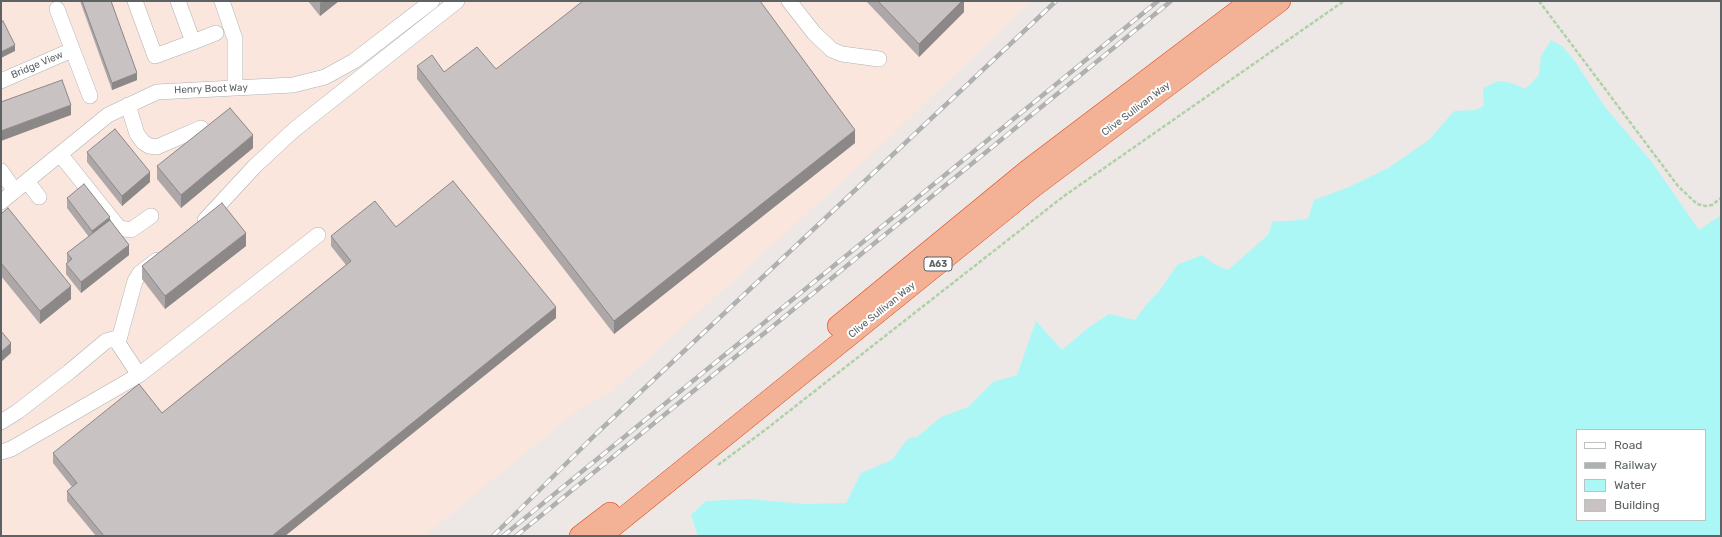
<!DOCTYPE html>
<style>
body{margin:0}
#map{position:relative;width:1722px;height:537px;overflow:hidden;background:#ede8e5;font-family:Rubik,sans-serif}
canvas{display:block}
.frame{position:absolute;inset:0;border:2px solid #5d6364;pointer-events:none}
.legend{position:absolute;left:1576px;top:429px;width:130px;height:92px;box-sizing:border-box;background:#fff;border:1px solid #bec1c1;margin:0;padding:5px 7px;list-style:none;font-size:12px;color:#5d6364}
.legend li{display:flex;align-items:center;gap:8px;height:20px}
.legend b{width:20px;border:1px solid #bec1c1}
</style>
<div id="map">
<canvas width="1722" height="537"></canvas>
<div class="frame"></div>
<ul class="legend">
<li><b style="height:5px;background:#fff"></b>Road</li>
<li><b style="height:5px;background:#afb0b0"></b>Railway</li>
<li><b style="height:11px;background:#abf7f5"></b>Water</li>
<li><b style="height:11px;background:#c9c2c2"></b>Building</li>
</ul>
</div>
<script>
const ctx = document.querySelector('canvas').getContext('2d');
ctx.lineJoin = 'round';
function fillPath(path, color) {
  ctx.fillStyle = color;
  ctx.fill(path, 'evenodd');
}
function poly(rows) {
  const path = new Path2D();
  for (const r of rows) {
    path.moveTo(r[0], r[1]);
    for (let i = 2; i < r.length; i += 2) path.lineTo(r[i], r[i + 1]);
  }
  return path;
}
function stroke(path, color, width, dash) {
  ctx.strokeStyle = color;
  ctx.lineWidth = width;
  ctx.lineCap = dash ? 'butt' : 'round';
  ctx.setLineDash(dash || []);
  ctx.stroke(path);
}
function drawText(font, color, halo, rows, align = 'center') {
  ctx.font = font + ' Rubik,sans-serif';
  ctx.lineWidth = 4;
  ctx.setLineDash([]);
  ctx.textBaseline = 'middle';
  ctx.strokeStyle = halo;
  ctx.fillStyle = color;
  for (const [text, x, y, turn = 0] of rows) {
    ctx.save();
    ctx.translate(x, y);
    ctx.rotate((+turn || 0) * Math.PI / 180);
    ctx.textAlign = isNaN(turn) ? turn : align;
    if (halo) ctx.strokeText(text, 0, 0);
    ctx.fillText(text, 0, 0);
    ctx.restore();
  }
}
fillPath(poly([
 [1,1,1031,1,887,140,608,395,582,407,424,536,1,536]
]), '#fae6dd');
fillPath(poly([
 [1551,40,1562,46,1574,60,1605,107,1651,161,1699,230,1721,215,1721,536,698,536,691,515,706,501,748,499,806,504,846,503,861,473,892,460,905,442,910,438,917,437,941,417,968,407,993,382,1017,375,1036,321,1062,350,1088,328,1109,314,1135,320,1146,305,1160,290,1177,265,1202,255,1214,264,1228,270,1268,235,1273,221,1287,221,1308,219,1314,200,1349,187,1388,168,1429,140,1454,111,1476,110,1484,106,1483,88,1498,81,1512,83,1525,89,1539,75,1541,56],
 [1577,430,1705,430,1705,520,1577,520]
]), '#abf7f5');
const minor = poly([
 [135,1,155,56,193,42,178,1],
 [222,1,235,39,235,88],
 [789,1,814,33,832,50,842,54,879,59],
 [57,9,90,96],
 [193,42,216,33],
 [1,81,72,50],
 [128,105,137,134,143,142,149,146,157,147,166,143,201,128],
 [60,154,119,228,131,230,151,216],
 [1,171,15,191],
 [27,181,39,197],
 [1,202,108,115,157,92,293,85,325,77,354,61,432,1],
 [205,220,255,166,295,129,457,1],
 [118,343,135,281,140,273,157,260],
 [1,422,17,412,69,372,106,341,113,339,118,343,139,375],
 [1,452,11,449,139,375,318,235]
]);
const highway = poly([
 [838,326,1028,170,1251,1],
 [580,536,610,513],
 [601,536,1033,187,1280,1]
]);
stroke(minor, '#aeb2b3', 16);
stroke(highway, '#dc4416', 22);
stroke(poly([
 [1539,1,1678,186,1697,204,1705,206,1712,205,1721,198],
 [718,465,765,430,1064,196,1344,1]
]), '#aed1a7', 2.5, [4, 2]);
stroke(minor, '#fff', 15);
stroke(highway, '#f3b196', 21);
const rail = poly([
 [493,536,597,433,1056,1],
 [503,536,1158,1],
 [516,536,1171,1]
]);
stroke(rail, '#afb0b0', 4.5);
stroke(rail, '#fff', 3, [9]);
fillPath(poly([
 [80,1,111,1,137,80,112,90],
 [308,1,339,1,320,16],
 [866,1,964,1,964,12,919,57],
 [417,66,444,72,496,69,855,143,614,334,417,79],
 [253,148,181,208,157,179,157,166],
 [87,152,150,182,122,206,87,162],
 [67,198,110,221,129,255,81,293,66,274,66,264,67,263,67,253,89,237,67,208],
 [1,214,71,299,40,324,1,276],
 [396,227,556,318,285,536,96,536,67,501,67,491,72,487,53,463,53,453,162,413,346,265,331,246,331,236],
 [246,246,165,309,142,279,142,266]
]), '#ada7a7');
fillPath(poly([
 [323,1,339,1,320,16,320,3],
 [962,1,964,1,964,12,919,57,919,44],
 [15,45,15,51,1,58,1,52],
 [137,73,137,80,112,90,112,83],
 [71,105,71,115,1,141,1,131],
 [855,130,855,143,614,334,614,321],
 [253,135,253,148,181,208,181,195],
 [150,172,150,182,122,206,122,196],
 [110,217,110,227,92,241,92,231],
 [246,233,246,246,165,309,165,296],
 [129,245,129,255,81,293,81,282],
 [71,286,71,299,40,324,40,311],
 [556,307,556,318,285,536,272,536],
 [11,343,11,353,1,362,1,352]
]), '#8d8888');
const building = poly([
 [82,1,111,1,137,73,112,83,82,1],
 [583,1,760,1,855,130,614,321,417,66,432,55,444,72,477,47,496,69,583,1],
 [878,1,962,1,919,44,878,1],
 [3,21,15,45,1,52,1,22,3,21],
 [62,80,71,105,1,131,1,102,62,80],
 [230,108,253,135,181,195,157,166,230,108],
 [115,129,150,172,122,196,87,152,115,129],
 [453,181,556,307,272,536,104,536,67,491,77,483,53,453,139,384,162,413,351,261,331,236,375,201,396,227,453,181],
 [84,184,110,217,92,231,67,198,84,184],
 [222,203,246,233,165,296,142,266,222,203],
 [8,208,71,286,40,311,1,263,1,214,8,208],
 [110,220,129,245,81,282,66,264,72,259,67,253,110,220],
 [1,331,11,343,1,352,1,331]
]);
fillPath(building, '#c9c2c2');
stroke(building, '#8d8888', 1);
for (const [x, y, w] of [
 [938,264,28]
]) {
  const box = new Path2D();
  box.roundRect(x - w / 2, y - 7, w, 14, 3);
  ctx.fillStyle = '#fff';
  ctx.fill(box);
  stroke(box, '#5d6364', 1);
}
drawText('bold 9px', '#5d6364', null, [
 ["A63",938,264]
]);
drawText('10px', '#5d6364', '#fff', [
 ["Bridge View",37,65,-23],
 ["Henry Boot Way",211,89,-2],
 ["Clive Sullivan Way",1136,109,-37],
 ["Clive Sullivan Way",882,310,-39]
]);
</script>
